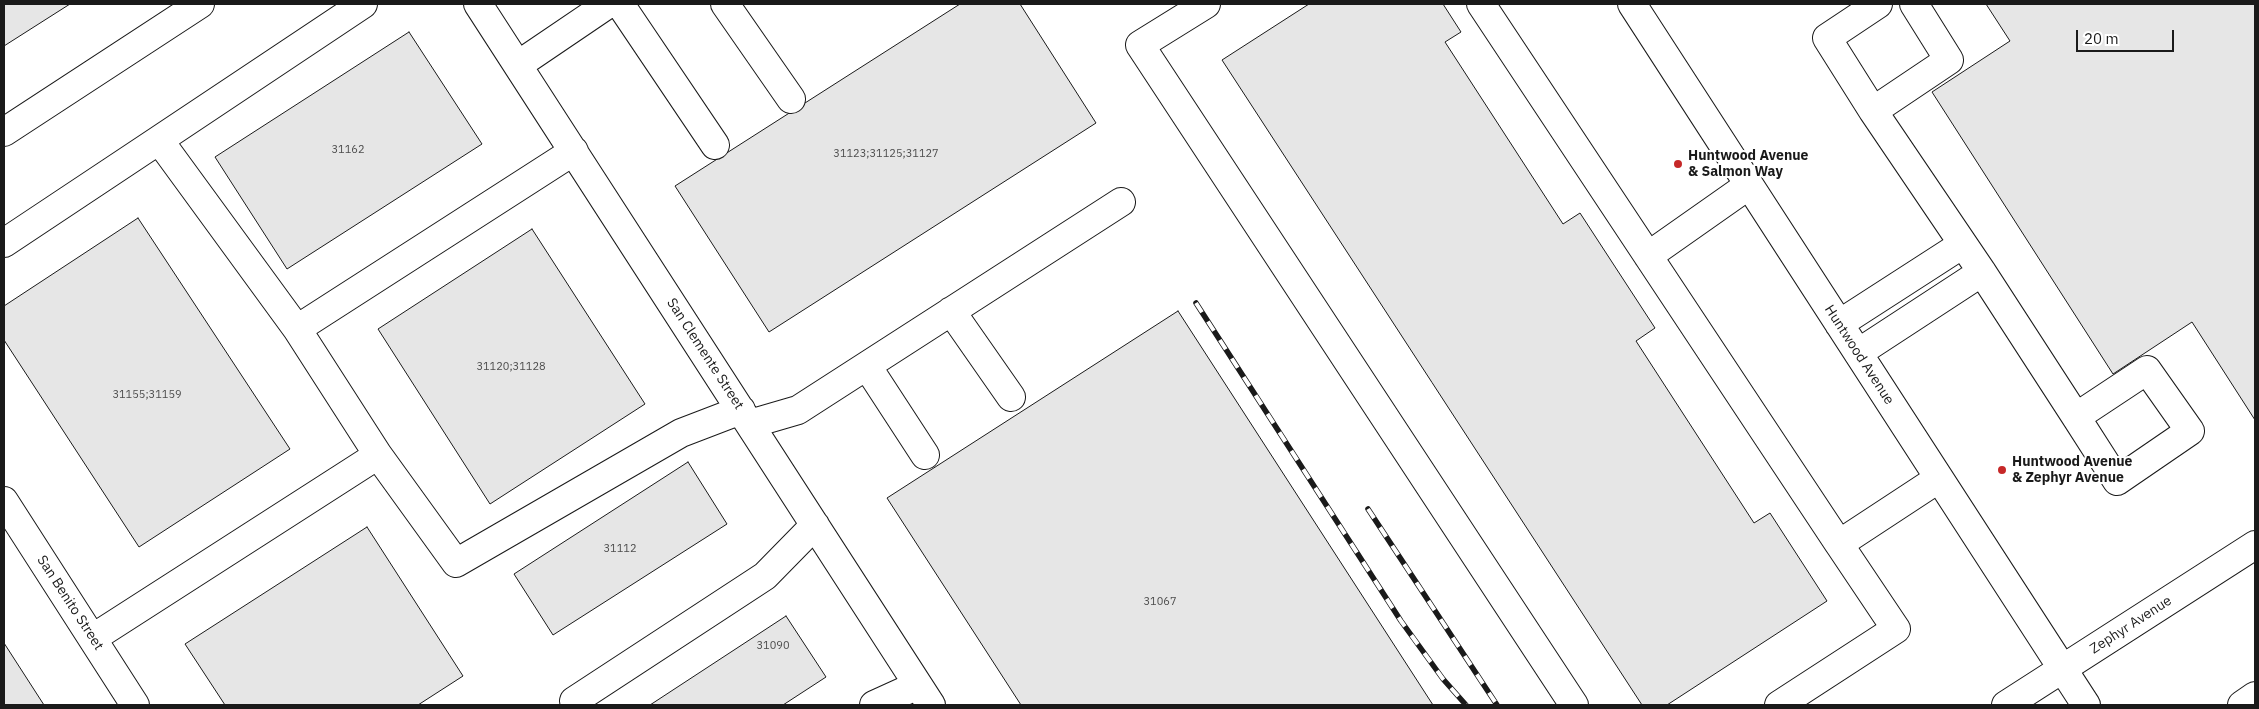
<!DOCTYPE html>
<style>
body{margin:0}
#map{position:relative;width:2259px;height:709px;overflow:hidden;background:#fff;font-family:"IBM Plex Sans",sans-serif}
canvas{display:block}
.frame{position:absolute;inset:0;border:5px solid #1a1a1a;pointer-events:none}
.scale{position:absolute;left:2076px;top:30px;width:98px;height:22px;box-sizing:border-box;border:2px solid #1a1a1a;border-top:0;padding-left:6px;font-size:15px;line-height:18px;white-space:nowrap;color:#1a1a1a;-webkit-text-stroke:4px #fff;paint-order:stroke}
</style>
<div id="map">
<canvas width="2259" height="709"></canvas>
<div class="frame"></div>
<div class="scale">20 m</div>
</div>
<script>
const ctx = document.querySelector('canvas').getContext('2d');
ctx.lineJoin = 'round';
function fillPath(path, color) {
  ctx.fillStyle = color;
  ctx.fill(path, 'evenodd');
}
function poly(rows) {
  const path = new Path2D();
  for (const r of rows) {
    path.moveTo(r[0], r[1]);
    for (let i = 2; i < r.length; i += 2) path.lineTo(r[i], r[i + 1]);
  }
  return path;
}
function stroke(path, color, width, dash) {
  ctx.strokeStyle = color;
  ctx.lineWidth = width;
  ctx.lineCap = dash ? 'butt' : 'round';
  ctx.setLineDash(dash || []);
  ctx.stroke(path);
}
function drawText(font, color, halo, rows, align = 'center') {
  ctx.font = font + ' "IBM Plex Sans",sans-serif';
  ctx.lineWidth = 4;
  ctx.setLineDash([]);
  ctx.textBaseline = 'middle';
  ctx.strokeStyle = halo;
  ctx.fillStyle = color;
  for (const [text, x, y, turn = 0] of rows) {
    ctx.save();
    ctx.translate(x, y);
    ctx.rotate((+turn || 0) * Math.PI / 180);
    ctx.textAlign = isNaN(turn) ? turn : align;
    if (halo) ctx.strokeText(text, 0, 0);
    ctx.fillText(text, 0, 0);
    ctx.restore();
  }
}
const building = poly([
 [4,4,70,4,4,46,4,4],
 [960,4,1020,4,1096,123,769,332,675,186,960,4],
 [1309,4,1443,4,1461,32,1445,42,1563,224,1580,213,1655,328,1636,341,1754,523,1770,513,1827,601,1667,705,1642,705,1222,60,1309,4],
 [1986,4,2255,4,2255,420,2192,322,2113,374,1932,92,2010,41,1986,4],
 [409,32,482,144,287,269,215,157,409,32],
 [138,218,290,449,139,547,4,340,4,306,138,218],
 [532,229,645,404,490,504,378,329,532,229],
 [1178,311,1433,705,1021,705,887,498,1178,311],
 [688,462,727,524,553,635,514,574,688,462],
 [367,527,463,676,418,705,225,705,185,644,367,527],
 [786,616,826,677,783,705,650,705,786,616],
 [4,643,44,705,4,705,4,643]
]);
fillPath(building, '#e6e6e6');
stroke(building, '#1a1a1a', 1);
const minor = poly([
 [478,4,931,705],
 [620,4,715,145],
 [725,4,791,99],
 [1206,4,1140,45,1574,705],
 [1481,4,1839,544],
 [1632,4,2086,705],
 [1878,4,1827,38,1873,111,1982,272,2076,417,2117,481,2190,431,2147,370,2076,417],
 [518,65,608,4],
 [1873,111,1949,60,1914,4],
 [4,132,200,4],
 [4,243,159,140],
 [1648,256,1749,185],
 [951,311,1011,397],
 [1839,324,1963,244],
 [297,329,159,140,363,4],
 [1858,353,1982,272],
 [867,366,925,455],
 [750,424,798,410,1121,202],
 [378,455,297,329,574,151],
 [4,501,135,705],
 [93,638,378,455,456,563,681,433,741,410],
 [574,701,765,576,815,525],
 [874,705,918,685],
 [1779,705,1896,629,1839,544,1938,479],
 [2006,705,2255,545],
 [2242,705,2255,696]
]);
stroke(minor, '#1a1a1a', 30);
stroke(minor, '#fff', 28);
const rail = poly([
 [1196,303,1401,621,1443,679,1466,705],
 [1368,509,1497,705]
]);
stroke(rail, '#1a1a1a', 5.5);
stroke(rail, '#fff', 4, [11]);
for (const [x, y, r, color] of [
 [1678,164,5,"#c62828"],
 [2002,470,5,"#c62828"]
]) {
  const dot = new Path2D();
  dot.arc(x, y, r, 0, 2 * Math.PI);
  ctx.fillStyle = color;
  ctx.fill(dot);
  stroke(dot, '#fff', 2);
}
drawText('11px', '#4d4d4d', null, [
 ["31162",348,150],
 ["31123;31125;31127",886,154],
 ["31120;31128",511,367],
 ["31155;31159",147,395],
 ["31112",620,549],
 ["31067",1160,602],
 ["31090",773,646]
]);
drawText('bold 14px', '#1a1a1a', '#fff', [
 ["Huntwood Avenue",1688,156],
 ["& Salmon Way",1688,172],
 ["Huntwood Avenue",2012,462],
 ["& Zephyr Avenue",2012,478]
], 'left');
drawText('14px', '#1a1a1a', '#fff', [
 ["San Clemente Street",705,354,57],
 ["Huntwood Avenue",1859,355,57],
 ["San Benito Street",70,603,57],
 ["Zephyr Avenue",2131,625,-33]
]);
</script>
